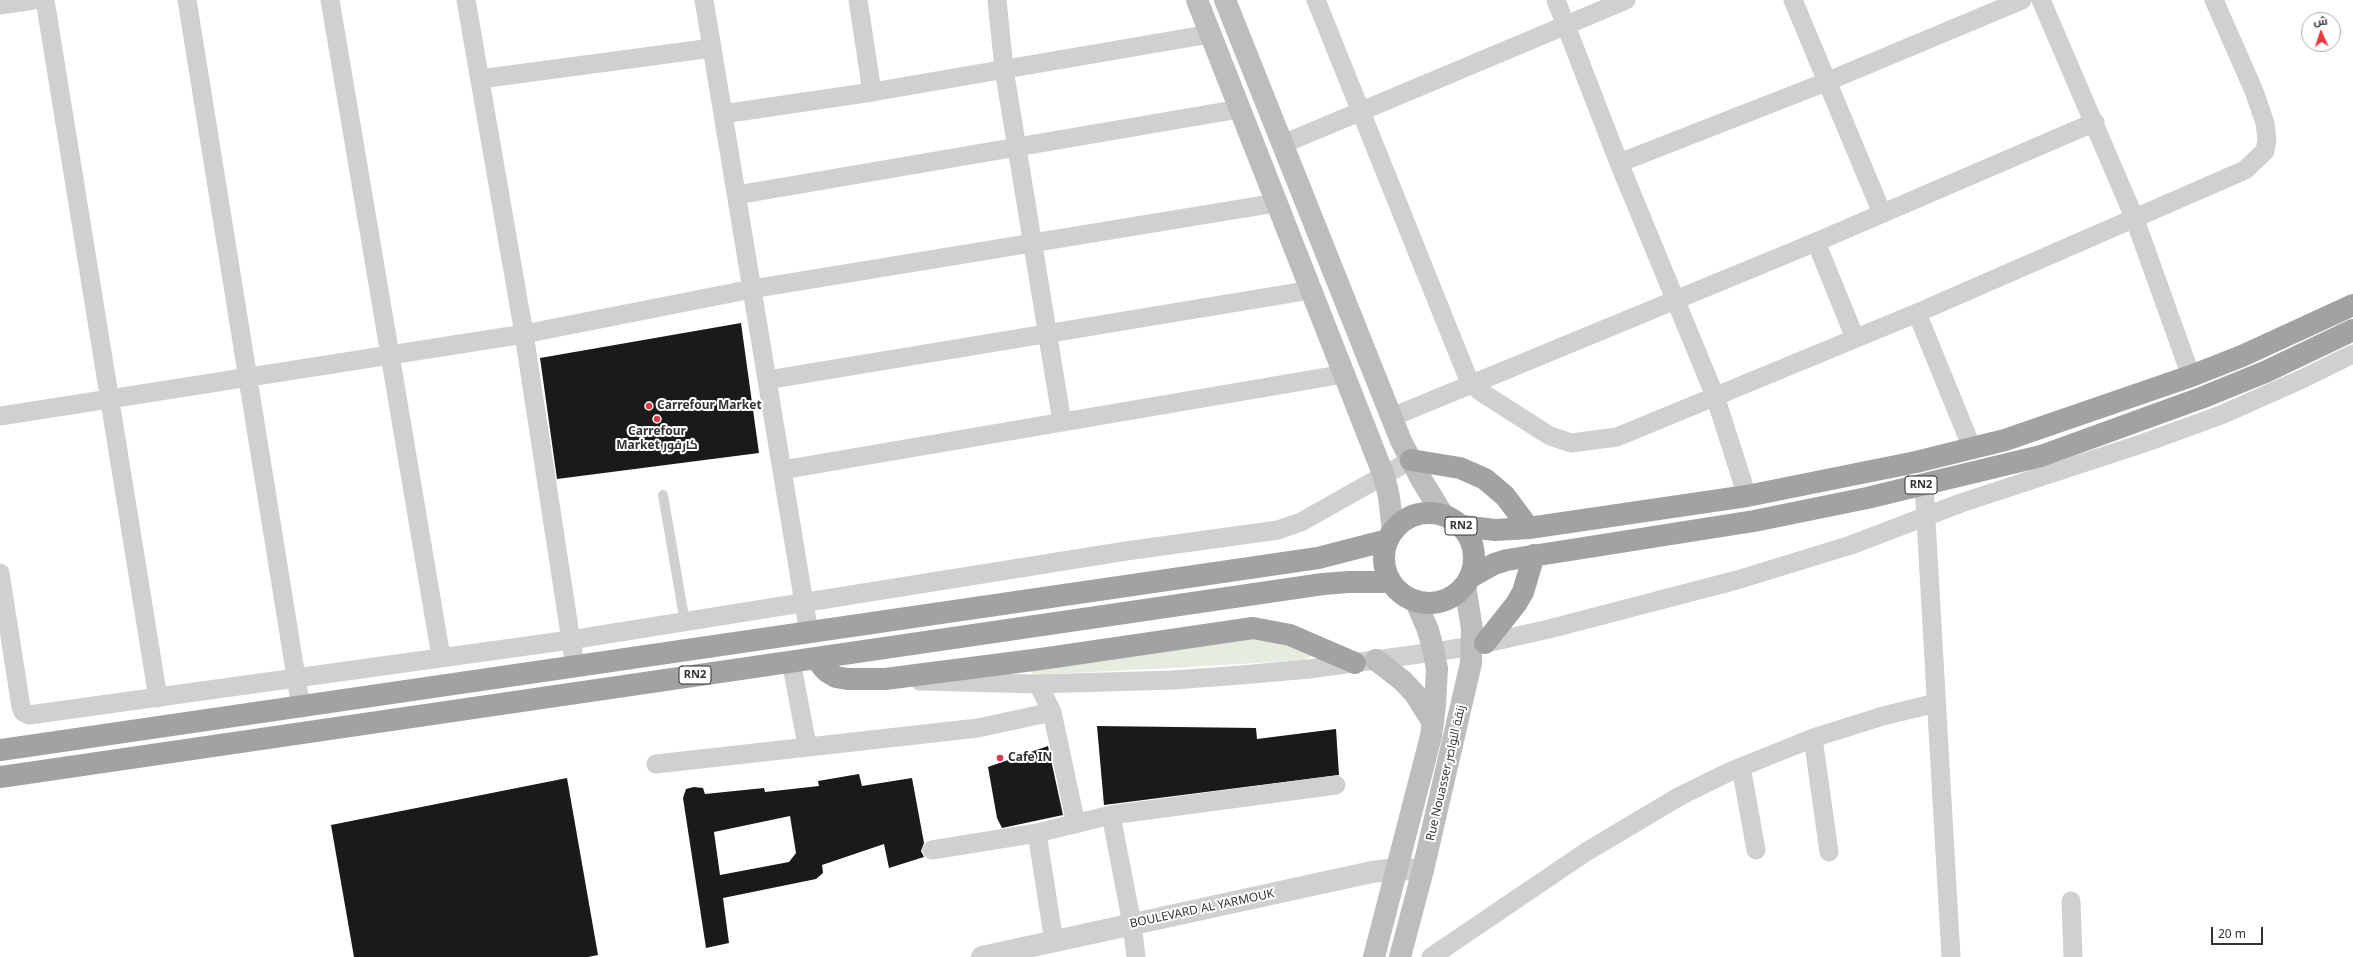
<!DOCTYPE html>
<meta charset="utf-8">
<style>
body{margin:0}
#map{position:relative;width:2353px;height:957px;overflow:hidden;background:#fff;font-family:"Noto Sans",Cairo,sans-serif}
canvas{display:block}
.north{position:absolute;left:2301px;top:12px;width:40px;height:40px;box-sizing:border-box;background:#fff;border:1px solid #adadad;border-radius:50%;rotate:357deg;font-size:11px;font-weight:700;line-height:16px;text-align:center;color:#333}
.north::after{content:'';display:block;margin:auto;width:14px;height:18px;background:#e63946;clip-path:polygon(50% 0,100% 100%,50% 72%,0 100%)}
.scale{position:absolute;left:2211px;top:927px;width:52px;height:18px;box-sizing:border-box;border:2px solid #333;border-top:0;padding-left:5px;font-size:12px;line-height:14px;white-space:nowrap;color:#333;-webkit-text-stroke:3px #fff;paint-order:stroke}
</style>
<div id="map">
<canvas width="2353" height="957"></canvas>
<div class="north">ش</div>
<div class="scale">20 m</div>
</div>
<script>
const ctx = document.querySelector('canvas').getContext('2d');
ctx.lineJoin = 'round';
function fillPath(path, color) {
  ctx.fillStyle = color;
  ctx.fill(path, 'evenodd');
}
function poly(rows) {
  const path = new Path2D();
  for (const r of rows) {
    if (r.length === 3) {
      path.moveTo(r[0] + r[2], r[1]);
      path.arc(r[0], r[1], r[2], 0, 2 * Math.PI);
      continue;
    }
    path.moveTo(r[0], r[1]);
    for (let i = 2; i < r.length; i += 2) path.lineTo(r[i], r[i + 1]);
  }
  return path;
}
function stroke(path, color, width, dash) {
  ctx.strokeStyle = color;
  ctx.lineWidth = width;
  ctx.lineCap = dash ? 'butt' : 'round';
  ctx.setLineDash(dash || []);
  ctx.stroke(path);
}
function drawText(font, color, halo, rows, align = 'center') {
  ctx.font = font + ' "Noto Sans",Cairo,sans-serif';
  ctx.lineWidth = 4;
  ctx.setLineDash([]);
  ctx.textBaseline = 'middle';
  ctx.strokeStyle = halo;
  ctx.fillStyle = color;
  for (const [text, x, y, turn = 0] of rows) {
    ctx.save();
    ctx.translate(x, y);
    ctx.rotate((+turn || 0) * Math.PI / 180);
    ctx.textAlign = isNaN(turn) ? turn : align;
    if (halo) ctx.strokeText(text, 0, 0);
    ctx.fillText(text, 0, 0);
    ctx.restore();
  }
}
fillPath(poly([
 [1258,636,1310,650,1312,656,1305,660,1191,667,1034,675,1031,671,1149,651]
]), '#e6ecdf');
fillPath(poly([
 [741,323,759,453,557,479,540,358],
 [1097,726,1256,728,1257,739,1336,729,1339,775,1104,805],
 [1048,746,1063,815,1002,828,997,818,988,767],
 [859,774,862,786,912,778,924,843,921,851,924,857,889,868,884,844,822,865,823,873,816,879,723,898,729,943,706,948,683,798,686,789,694,787,703,788,705,794,764,788,765,792,819,786,818,781],
 [790,816,796,853,789,862,720,875,714,832],
 [567,778,598,955,588,957,354,957,331,825]
]), '#1a1a1a');
stroke(poly([
 [663,495,685,623]
]), '#d0d0d0', 10);
stroke(poly([
 [45,0,158,698],
 [187,0,301,708],
 [330,0,441,657],
 [466,0,524,334,575,667],
 [704,0,809,633],
 [858,0,872,92],
 [997,0,1004,69,1062,422],
 [1316,0,1470,383,1481,392,1550,436,1571,443,1617,437,1917,313,2245,170,2265,151,2267,140,2265,123,2254,91,2214,0],
 [1556,0,1619,163,1715,396,1747,496],
 [1793,0,1882,213],
 [2041,0,2134,217,2191,376],
 [0,5,34,0],
 [480,79,712,48],
 [723,114,872,92,1210,34],
 [1283,144,1626,0],
 [1619,163,1826,82,2022,0],
 [737,195,1239,109],
 [1816,242,1855,338],
 [1917,313,1972,448],
 [767,380,1311,290],
 [0,416,524,334,752,289,1276,203],
 [1392,417,1816,242,2095,122],
 [782,470,1344,374],
 [1924,485,1951,957],
 [0,573,21,707,23,712,29,715,570,640,1126,551,1278,530,1301,522,1411,460],
 [791,661,807,745],
 [920,681,1038,684,1173,680,1241,675,1309,669,1434,652,1473,646,1549,629,1737,580,1851,545,1961,503,2144,443,2221,415,2302,379,2353,354],
 [1038,684,1052,712,1076,824],
 [1813,738,1829,852],
 [656,764,978,728,1052,712],
 [1741,767,1756,850],
 [1111,815,1132,924,1136,957],
 [1037,833,1054,942],
 [932,850,1037,833,1111,815,1336,785],
 [2071,901,2073,957],
 [1431,957,1586,852,1680,796,1729,772,1813,738,1883,716,1936,703]
]), '#d0d0d0', 19);
stroke(poly([
 [982,957,1372,872,1396,869,1423,870]
]), '#d0d0d0', 22);
stroke(poly([
 [1197,0,1384,476,1389,497,1393,531],
 [1225,0,1401,441,1421,479,1443,515],
 [1376,660,1403,681,1415,694,1433,723],
 [1374,957,1431,736,1435,705,1437,669,1434,652,1428,630,1416,602],
 [1400,957,1423,870,1471,663,1472,629,1465,586]
]), '#bdbdbd', 22);
stroke(poly([
 [1411,460,1460,468,1485,479,1505,496,1529,528],
 [1429,558,45],
 [1462,526,1495,530,1529,528,1747,496,1916,462,2005,440,2191,376,2242,356,2353,305],
 [1471,577,1494,564,1507,560,1754,521,1867,498,2041,456,2201,398,2265,372,2353,330],
 [1485,643,1516,604,1523,592,1534,555],
 [815,658,826,671,836,677,847,679,885,679,1041,659,1253,628,1290,635,1355,663],
 [0,750,1318,558,1388,540],
 [0,777,1323,584,1349,582,1390,582]
]), '#a2a2a2', 22);
for (const [x, y, r, color] of [
 [649,406,4,"#e63946"],
 [657,419,4,"#e63946"],
 [1000,758,4,"#e63946"]
]) {
  const dot = new Path2D();
  dot.arc(x, y, r, 0, 2 * Math.PI);
  ctx.fillStyle = color;
  ctx.fill(dot);
  stroke(dot, '#fff', 1.5);
}
for (const [x, y, w] of [
 [1921,485,32],
 [1461,526,32],
 [695,675,32]
]) {
  const box = new Path2D();
  box.roundRect(x - w / 2, y - 9, w, 18, 3);
  ctx.fillStyle = '#fff';
  ctx.fill(box);
  stroke(box, '#333', 1);
}
drawText('bold 11px', '#333', null, [
 ["RN2",1921,485],
 ["RN2",1461,526],
 ["RN2",695,675]
]);
drawText('bold 12px', '#333', '#fff', [
 ["Carrefour Market",657,406],
 ["Carrefour",657,432,"center"],
 ["Market كارفور",657,446,"center"],
 ["Cafe IN",1008,758]
], 'left');
drawText('12px', '#333', '#fff', [
 ["Rue Nouasser زنقة النواصر",1446,773,-77],
 ["BOULEVARD AL YARMOUK",1202,909,-12]
]);
</script>
